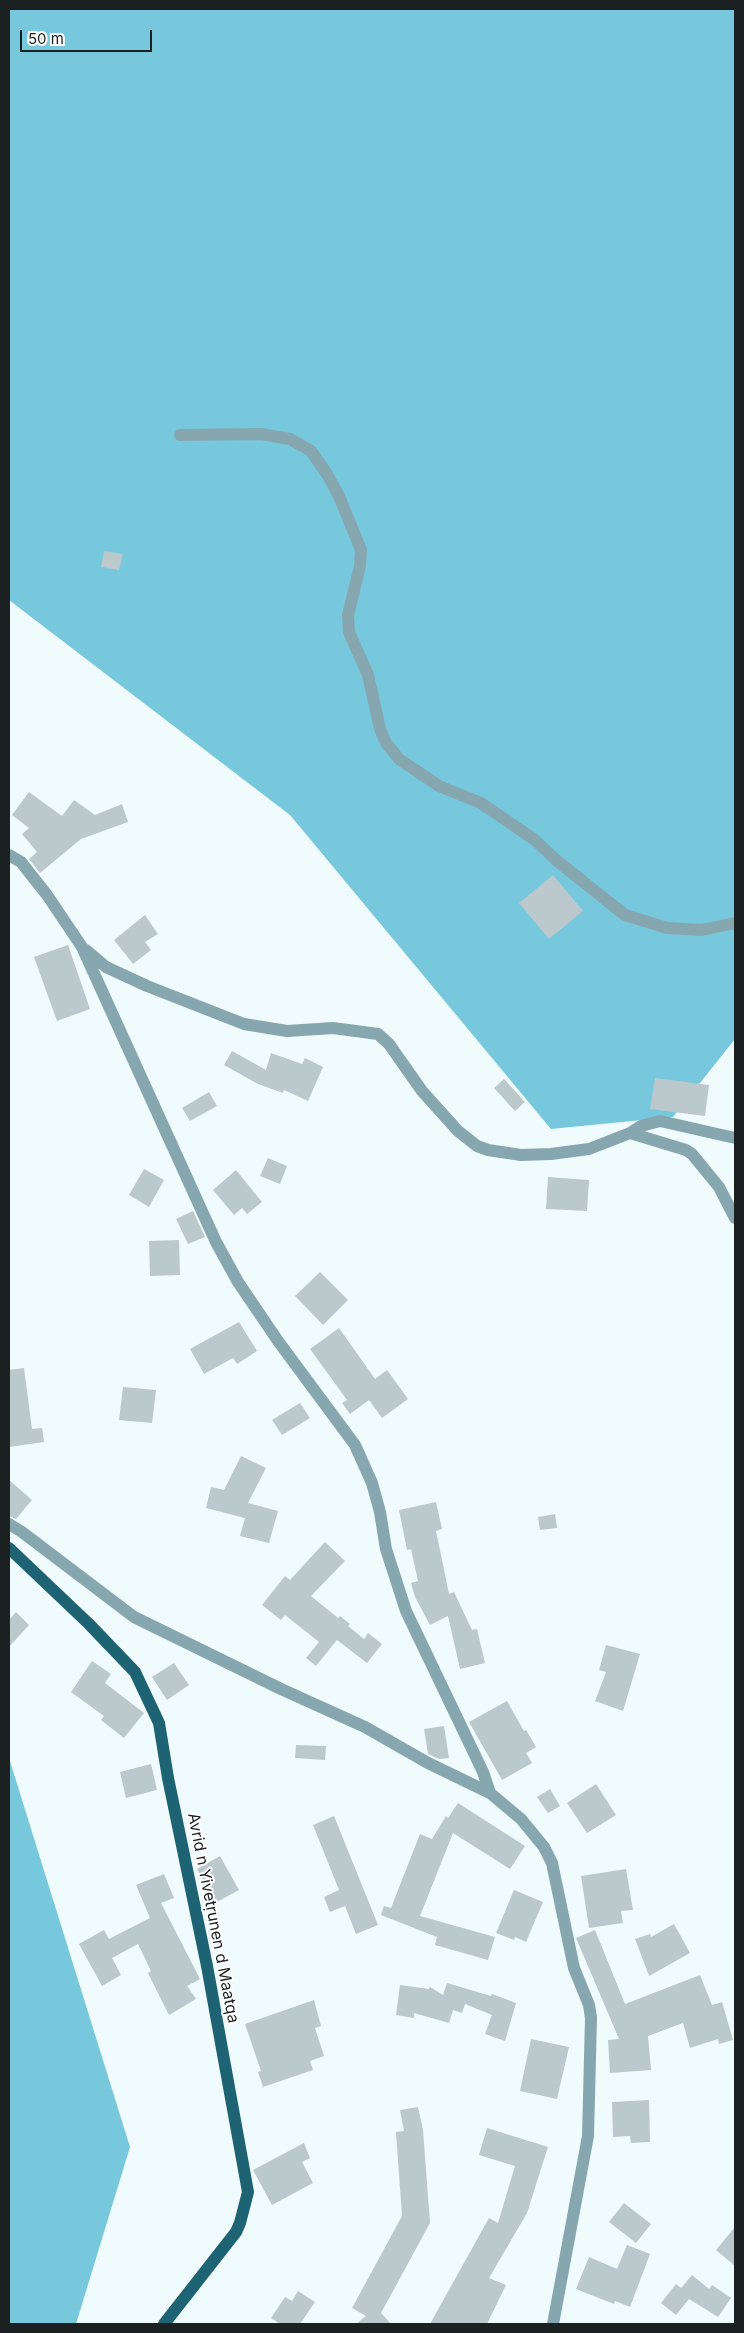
<!DOCTYPE html>
<meta charset="utf-8">
<style>
body{margin:0}
#map{position:relative;width:744px;height:2333px;overflow:hidden;background:#f0fbfe;font-family:Inter,sans-serif}
canvas{display:block}
.frame{position:absolute;inset:0;border:10px solid #1b2021;pointer-events:none}
.scale{position:absolute;left:20px;top:30px;width:132px;height:22px;box-sizing:border-box;border:2px solid #1b2021;border-top:0;padding-left:6px;font-size:15px;line-height:18px;white-space:nowrap;color:#1b2021;-webkit-text-stroke:4px #fff;paint-order:stroke}
</style>
<div id="map">
<canvas width="744" height="2333"></canvas>
<div class="frame"></div>
<div class="scale">50 m</div>
</div>
<script>
const ctx = document.querySelector('canvas').getContext('2d');
ctx.lineJoin = 'round';
function fillPath(path, color) { ctx.fillStyle = color; ctx.fill(path, 'evenodd'); }
const toPath = rows => new Path2D(rows.map(r => 'M' + r).join(''));
function strokePath(path, color, width, dash) { ctx.strokeStyle = color; ctx.lineWidth = width; ctx.lineCap = dash ? 'butt' : 'round'; ctx.setLineDash(dash || []); ctx.stroke(path); }
function drawText(font, color, halo, rows, align = 'center') {
  ctx.font = font + ' Inter,sans-serif'; ctx.lineWidth = 4; ctx.setLineDash([]); ctx.textBaseline = 'middle'; ctx.strokeStyle = halo; ctx.fillStyle = color; for (const [text, x, y, turn = 0] of rows) {
    ctx.save(); ctx.translate(x, y); ctx.rotate((+turn || 0) * Math.PI / 180); ctx.textAlign = isNaN(turn) ? turn : align; if (halo) ctx.strokeText(text, 0, 0); ctx.fillText(text, 0, 0); ctx.restore();
  }
}
fillPath(toPath([
 [9,9,735,9,735,1039,673,1117,551,1129,290,815,9,600],
 [9,1758,130,2147,76,2324,9,2324]
]), '#77c8dd');
fillPath(toPath([
 [104,551,123,554,119,570,101,567],
 [29,792,62,816,74,800,95,815,122,804,128,822,81,839,40,873,29,859,37,852,22,834,29,828,12,815],
 [553,875,583,911,549,939,519,903],
 [145,915,158,934,145,942,151,950,133,964,114,940],
 [68,945,90,1009,57,1021,34,957],
 [232,1051,266,1070,271,1053,302,1064,305,1058,323,1067,308,1101,284,1090,283,1093,258,1084,224,1065],
 [655,1078,709,1085,705,1116,650,1109],
 [504,1079,525,1102,515,1111,494,1088],
 [209,1092,217,1106,190,1121,182,1108],
 [268,1158,287,1166,280,1184,260,1176],
 [144,1169,164,1180,149,1207,129,1195],
 [236,1170,262,1202,247,1214,242,1208,234,1215,213,1190],
 [548,1177,589,1180,587,1211,546,1209],
 [193,1211,205,1237,188,1244,176,1219],
 [179,1240,180,1275,150,1276,149,1241],
 [320,1272,348,1300,323,1325,295,1296],
 [239,1322,257,1351,237,1364,233,1358,204,1374,190,1349],
 [339,1328,375,1379,387,1370,408,1399,382,1418,369,1400,350,1414,342,1403,347,1400,310,1349],
 [24,1368,32,1429,42,1428,44,1442,9,1447,9,1370],
 [123,1387,156,1390,152,1423,119,1420],
 [300,1403,310,1418,282,1435,272,1420],
 [241,1456,266,1468,248,1503,278,1511,269,1543,240,1536,245,1518,206,1508,211,1487,224,1490],
 [9,1480,32,1500,16,1519,9,1516],
 [436,1502,442,1529,436,1531,449,1594,454,1592,472,1630,477,1629,485,1663,460,1669,448,1616,430,1625,415,1597,411,1583,418,1581,411,1549,407,1550,399,1510],
 [555,1514,557,1528,540,1530,538,1517],
 [325,1542,345,1561,311,1596,338,1618,340,1616,350,1624,348,1626,364,1639,368,1633,382,1644,367,1663,337,1640,316,1666,306,1658,319,1642,285,1615,281,1620,262,1605,285,1576,290,1580],
 [16,1612,29,1625,9,1647,9,1620],
 [606,1645,640,1654,623,1711,595,1701,606,1672,599,1670],
 [92,1661,111,1674,105,1683,144,1713,124,1738,101,1720,104,1716,71,1692],
 [174,1663,189,1685,167,1700,152,1677],
 [507,1701,524,1731,526,1730,536,1747,526,1753,532,1763,502,1780,469,1722],
 [444,1726,449,1758,439,1759,428,1754,424,1729],
 [296,1745,326,1746,325,1760,295,1758],
 [151,1764,157,1790,126,1798,120,1772],
 [596,1784,616,1815,587,1833,567,1803],
 [550,1789,560,1806,548,1813,537,1797],
 [458,1803,525,1846,510,1869,453,1833,420,1916,495,1937,488,1960,435,1945,437,1937,381,1915,384,1906,391,1908,420,1834,432,1839,446,1816,448,1818],
 [334,1816,378,1925,356,1934,345,1906,330,1912,324,1897,339,1890,313,1825],
 [220,1856,239,1890,215,1903,197,1869],
 [626,1869,633,1910,621,1911,623,1923,589,1928,581,1876],
 [164,1874,174,1898,161,1903,200,1979,187,1986,196,1999,169,2015,148,1973,151,1971,138,1944,112,1958,121,1975,102,1986,79,1944,104,1930,109,1939,150,1918,136,1885],
 [514,1890,543,1902,526,1942,515,1937,514,1940,496,1933],
 [674,1924,690,1953,649,1976,635,1939,650,1934,651,1937],
 [595,1930,625,2004,700,1975,712,2005,722,2002,733,2040,719,2044,718,2039,690,2048,683,2023,648,2036,651,2070,610,2073,608,2040,619,2039,576,1938],
 [447,1983,491,1996,492,1994,516,2003,505,2041,485,2034,492,2015,465,2004,462,2013,453,2010,449,2023,414,2013,414,2018,396,2015,400,1985,429,1989,430,1987,443,1995],
 [314,2000,321,2026,315,2028,324,2056,310,2061,313,2070,263,2087,258,2072,261,2071,245,2024],
 [531,2039,569,2047,557,2099,520,2091],
 [649,2100,650,2142,631,2143,630,2136,613,2137,612,2102],
 [418,2107,423,2130,430,2223,381,2313,391,2324,356,2324,366,2316,352,2308,402,2216,396,2132,404,2131,400,2110],
 [487,2128,548,2147,527,2213,489,2278,506,2285,487,2324,430,2324,489,2218,498,2223,515,2166,479,2155],
 [304,2143,310,2158,302,2162,313,2183,272,2205,253,2170],
 [624,2203,651,2224,636,2243,609,2222],
 [735,2227,735,2266,716,2250],
 [627,2245,650,2254,630,2307,615,2301,614,2304,576,2289,589,2257,617,2269],
 [692,2275,709,2289,712,2285,731,2298,718,2317,689,2299,676,2315,661,2303,676,2284,681,2288],
 [298,2291,315,2302,300,2324,280,2324,271,2318,285,2297,292,2301]
]), '#bbc8cc');
strokePath(toPath([
 [180,435,261,434,290,439,311,451,327,474,339,496,361,550,360,566,348,615,349,632,368,675,380,729,386,743,399,759,439,786,481,803,535,840,556,860,625,915,667,928,702,930,735,923],
 [9,855,21,862,47,895,82,947,216,1242,238,1282,278,1341,355,1445,372,1483,380,1512,386,1549,406,1611,483,1772,490,1793],
 [86,950,106,967,147,986,244,1024,287,1031,333,1028,378,1034,389,1044,422,1091,458,1131,477,1146,488,1150,521,1155,551,1154,589,1149,630,1133,641,1126,660,1121,735,1138],
 [630,1133,686,1150,692,1154,719,1187,735,1218],
 [9,1524,22,1532,134,1617,281,1689,365,1727,428,1763,490,1793,521,1819,544,1847,552,1863,574,1968,589,2005,591,2018,588,2136,553,2324]
]), '#87a7b0', 12);
strokePath(toPath([
 [9,1548,89,1624,135,1672,159,1723,168,1778,207,1966,248,2192,240,2223,236,2232,164,2324]
]), '#1e6373', 12);
drawText('16px', '#1b2021', '#fff', [
 ["Avrid n Yivetṛunen d Maatqa",213,1918,79]
]);
</script>
